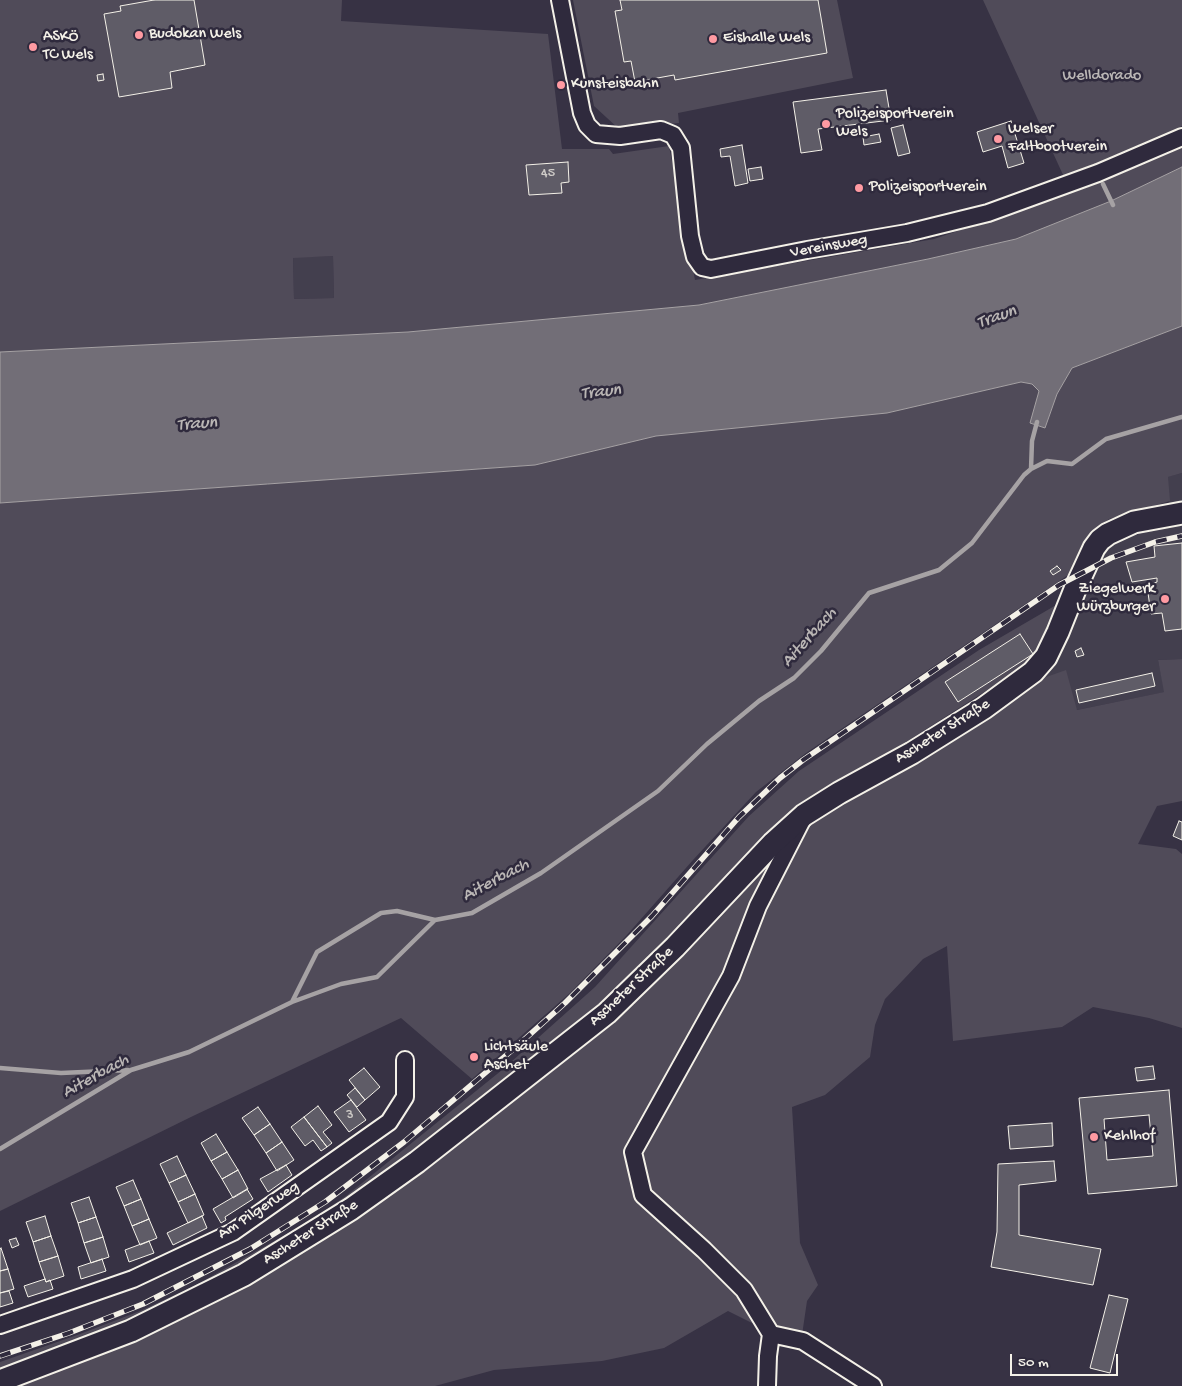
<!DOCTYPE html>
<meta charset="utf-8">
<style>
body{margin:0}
#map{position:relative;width:1182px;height:1386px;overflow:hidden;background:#373244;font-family:"Gochi Hand",sans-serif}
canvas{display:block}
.scale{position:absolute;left:1010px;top:1354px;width:108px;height:22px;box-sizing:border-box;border:2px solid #f4f1e8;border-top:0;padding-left:6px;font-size:15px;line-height:18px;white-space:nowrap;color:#f4f1e8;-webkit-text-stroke:4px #2f2a3d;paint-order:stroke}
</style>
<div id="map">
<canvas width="1182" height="1386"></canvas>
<div class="scale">50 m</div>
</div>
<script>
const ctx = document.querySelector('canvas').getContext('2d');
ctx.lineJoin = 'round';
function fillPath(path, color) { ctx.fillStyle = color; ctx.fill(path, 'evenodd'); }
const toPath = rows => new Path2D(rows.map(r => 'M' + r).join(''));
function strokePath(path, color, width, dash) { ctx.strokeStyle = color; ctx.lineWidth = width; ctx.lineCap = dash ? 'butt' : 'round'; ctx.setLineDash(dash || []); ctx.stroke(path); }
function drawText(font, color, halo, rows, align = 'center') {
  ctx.font = font + ' "Gochi Hand",sans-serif'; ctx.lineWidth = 5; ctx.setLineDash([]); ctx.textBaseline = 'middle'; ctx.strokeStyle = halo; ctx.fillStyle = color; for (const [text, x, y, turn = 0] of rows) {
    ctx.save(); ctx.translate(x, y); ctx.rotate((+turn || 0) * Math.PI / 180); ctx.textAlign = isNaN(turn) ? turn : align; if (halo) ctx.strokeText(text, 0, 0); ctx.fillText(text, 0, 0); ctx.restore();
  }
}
fillPath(toPath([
 [333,256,334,298,294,299,293,257],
 [1182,473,1182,659,1158,660,1165,692,1077,710,1035,681,1109,543,1151,526,1171,523,1167,477]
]), '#433f4e');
fillPath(toPath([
 [0,0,342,0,341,21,548,34,562,149,609,149,613,154,669,146,695,280,934,239,1091,186,1182,148,1182,167,1111,201,1016,239,928,259,699,305,408,332,0,352],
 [333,256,334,298,294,299,293,258],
 [573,0,837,0,853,78,678,113,679,123,619,129,594,106],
 [983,0,1182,0,1182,126,1064,177],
 [1182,326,1182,473,1168,477,1170,501,1109,519,1087,539,1074,571,806,753,756,792,693,860,626,936,570,993,472,1079,401,1018,193,1116,0,1211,0,503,535,465,656,436,887,413,1021,382,1032,384,1040,392,1030,423,1045,428,1057,394,1072,368],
 [1063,601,1048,639,1028,664,909,740,815,796,620,993,394,1171,241,1267,140,1319,0,1372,0,1362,80,1334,140,1311,194,1286,308,1222,346,1196,502,1070,595,987,749,816,799,771,979,650],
 [1182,659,1182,801,1157,806,1138,844,1176,849,1182,854,1182,1028,1149,1018,1093,1007,1062,1027,953,1041,947,946,923,959,885,999,875,1025,870,1057,825,1095,792,1107,800,1243,818,1285,807,1301,802,1335,774,1328,731,1287,756,1325,728,1311,664,1348,602,1361,494,1370,435,1386,9,1386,373,1205,783,849,838,803,1035,681,1066,670,1077,710,1164,692,1158,660]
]), '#504b59');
const water = toPath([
 [1182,167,1182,326,1072,368,1057,394,1045,428,1030,423,1039,391,1032,384,1021,382,887,413,656,436,535,465,0,503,0,352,408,332,699,305,928,259,1016,239,1111,201,1182,167]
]);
fillPath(water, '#726e77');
strokePath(water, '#a6a2a4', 1);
strokePath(toPath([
 [1103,184,1113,205],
 [1031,469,1032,441,1037,422],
 [292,1002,317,952,381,913,397,911,435,920],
 [0,1068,61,1073,128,1070],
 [0,1149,131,1070,189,1052,292,1002,341,984,377,977,435,920,472,913,541,873,658,791,707,744,759,701,794,678,821,651,869,593,939,570,972,543,1024,475,1031,469,1047,461,1072,464,1106,439,1182,417]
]), '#a6a2a4', 4.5);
const building = toPath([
 [154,0,194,0,205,65,170,72,172,88,119,97,104,14,121,11,120,6,154,0],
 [620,0,818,0,827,53,675,80,674,75,635,82,631,61,624,62,615,11,622,10,620,0],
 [103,74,104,80,98,81,97,75,103,74],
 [886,90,891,120,818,129,822,150,801,153,793,102,886,90],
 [1011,121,1024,163,1008,168,1002,146,983,152,977,132,1011,121],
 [903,125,910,153,898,156,891,128,903,125],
 [879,134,881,142,864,145,863,137,879,134],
 [742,145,748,183,735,186,730,156,721,157,720,149,742,145],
 [568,162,569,182,561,183,562,193,529,195,526,165,568,162],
 [761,167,763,179,750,181,748,169,761,167],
 [1182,543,1182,629,1165,631,1162,613,1151,614,1147,586,1157,582,1157,578,1132,582,1126,562,1155,557,1154,546,1182,543],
 [1057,566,1061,570,1053,575,1050,571,1057,566],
 [1020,634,1033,654,958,702,945,682,1020,634],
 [1081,648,1084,655,1077,657,1075,651,1081,648],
 [1152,673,1155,686,1079,703,1076,690,1152,673],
 [1179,821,1182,822,1182,840,1173,836,1179,821],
 [1153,1066,1155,1079,1137,1081,1135,1068,1153,1066],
 [364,1068,380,1087,365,1100,349,1080,364,1068],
 [355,1088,365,1100,357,1107,347,1095,355,1088],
 [1169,1090,1177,1186,1088,1194,1079,1098,1169,1090],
 [1149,1115,1153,1156,1107,1160,1104,1119,1149,1115],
 [351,1100,366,1120,349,1132,334,1112,351,1100],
 [318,1106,332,1125,323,1132,332,1143,327,1147,304,1117,318,1106],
 [258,1107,270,1124,254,1135,242,1118,258,1107],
 [304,1117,327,1147,321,1151,313,1140,305,1146,291,1127,304,1117],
 [1052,1123,1053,1146,1010,1149,1008,1126,1052,1123],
 [270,1124,282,1142,266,1153,254,1135,270,1124],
 [216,1134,227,1152,211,1161,201,1143,216,1134],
 [282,1142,294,1160,277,1171,266,1153,282,1142],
 [227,1152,238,1170,222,1179,211,1161,227,1152],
 [177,1156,186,1175,169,1183,160,1164,177,1156],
 [1054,1161,1056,1181,1019,1185,1019,1235,1101,1249,1093,1285,991,1267,997,1232,998,1164,1054,1161],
 [286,1165,292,1175,268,1192,260,1179,286,1165],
 [238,1170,248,1189,233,1198,222,1179,238,1170],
 [186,1175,195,1194,178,1202,169,1183,186,1175],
 [133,1180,141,1199,124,1206,116,1187,133,1180],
 [247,1189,253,1199,225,1217,226,1220,221,1223,213,1209,247,1189],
 [195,1194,204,1215,188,1223,178,1202,195,1194],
 [89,1197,96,1217,78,1223,71,1203,89,1197],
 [141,1199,149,1219,132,1226,124,1206,141,1199],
 [45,1216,51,1236,33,1242,26,1222,45,1216],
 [202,1216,207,1228,173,1245,167,1233,202,1216],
 [96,1217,103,1237,84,1243,78,1223,96,1217],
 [149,1219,157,1238,140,1245,132,1226,149,1219],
 [51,1236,58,1256,39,1262,33,1242,51,1236],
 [103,1237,109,1257,91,1263,84,1243,103,1237],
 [16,1238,19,1245,12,1248,9,1240,16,1238],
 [149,1241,154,1253,129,1262,125,1250,149,1241],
 [1,1248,8,1269,0,1271,0,1249,1,1248],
 [58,1256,64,1276,46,1282,39,1262,58,1256],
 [102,1259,106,1271,81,1279,78,1267,102,1259],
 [8,1269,14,1289,0,1293,0,1271,8,1269],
 [45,1279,46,1282,50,1280,53,1289,28,1297,24,1286,45,1279],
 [9,1291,13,1303,0,1307,0,1293,9,1291],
 [1109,1295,1128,1299,1110,1373,1090,1368,1109,1295]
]);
fillPath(building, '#5f5c67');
strokePath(building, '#f4f1e8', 1);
const minor = toPath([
 [560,0,582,113,587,125,596,134,620,136,661,130,673,135,681,148,690,236,695,257,702,267,711,269,807,250,907,233,988,213,1098,173,1182,137],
 [0,1325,133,1279,233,1232,389,1122,405,1097,405,1060],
 [771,1334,744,1290,704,1250,643,1195,633,1152,731,976,758,906,802,820],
 [771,1334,803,1341,873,1386],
 [767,1386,768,1356,771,1334]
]);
const major = toPath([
 [0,1381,131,1331,244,1275,351,1209,417,1162,607,1013,675,947,773,843,804,815,839,793,912,753,984,708,1033,672,1046,657,1058,632,1076,587,1094,548,1100,540,1108,534,1134,522,1182,513]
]);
strokePath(minor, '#f4f1e8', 20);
strokePath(major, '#f4f1e8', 25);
strokePath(minor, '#2f2a3d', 16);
strokePath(major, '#2f2a3d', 21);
const rail = toPath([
 [0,1356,69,1333,143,1304,250,1249,325,1202,404,1142,517,1046,565,1003,652,916,739,817,780,778,803,760,1059,585,1111,558,1155,542,1182,536]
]);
strokePath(rail, '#f4f1e8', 5.5);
strokePath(rail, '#2f2a3d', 4, [11]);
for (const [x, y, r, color] of [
 [139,35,5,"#ff9aa2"],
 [713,39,5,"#ff9aa2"],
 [33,47,5,"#ff9aa2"],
 [561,85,5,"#ff9aa2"],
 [826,124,5,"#ff9aa2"],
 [998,139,5,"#ff9aa2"],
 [859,188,5,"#ff9aa2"],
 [1165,599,5,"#ff9aa2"],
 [474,1057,5,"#ff9aa2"],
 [1094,1137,5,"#ff9aa2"]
]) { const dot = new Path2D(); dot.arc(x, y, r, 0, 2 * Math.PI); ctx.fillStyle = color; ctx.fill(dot); strokePath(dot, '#2f2a3d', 2); }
drawText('14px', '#cfccc8', null, [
 ["45",548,174],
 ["3",350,1116]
]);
drawText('16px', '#f4f1e8', '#2f2a3d', [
 ["Budokan Wels",149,35],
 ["ASKÖ",43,38],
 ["TC Wels",43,56],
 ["Eishalle Wels",723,39],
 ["Kunsteisbahn",571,85],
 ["Polizeisportverein",836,115],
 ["Wels",836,133],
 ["Welser",1008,130],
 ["Faltbootverein",1008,148],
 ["Polizeisportverein",869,188],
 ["Ziegelwerk",1155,590,"right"],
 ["Würzburger",1155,608,"right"],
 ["Lichtsäule",484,1048],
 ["Aschet",484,1066],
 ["Kehlhof",1104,1137]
], 'left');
drawText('16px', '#bbb7b6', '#2f2a3d', [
 ["Welldorado",1102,77]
]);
drawText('16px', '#f4f1e8', '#2f2a3d', [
 ["Vereinsweg",829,247,-10],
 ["Ascheter Straße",943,732,-32],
 ["Ascheter Straße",632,987,-43],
 ["Am Pilgerweg",259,1211,-33],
 ["Ascheter Straße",311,1233,-32]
]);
drawText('italic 18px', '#bab6b5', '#2f2a3d', [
 ["Traun",997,318,-19],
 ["Traun",601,393,-6],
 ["Traun",197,425,-4],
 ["Aiterbach",810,638,-48],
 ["Aiterbach",496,881,-28],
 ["Aiterbach",96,1077,-29]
]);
</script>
